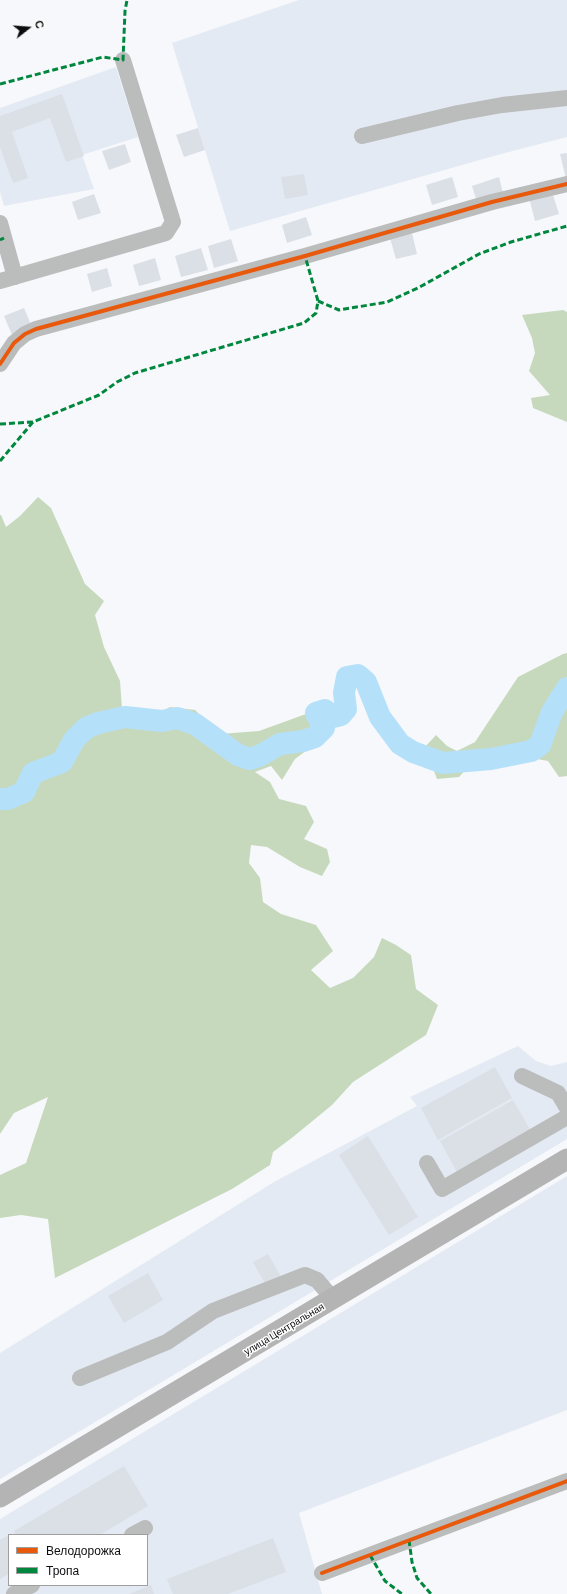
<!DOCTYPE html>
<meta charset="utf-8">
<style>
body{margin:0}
#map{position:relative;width:567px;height:1594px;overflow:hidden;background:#f6f8fb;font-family:Barlow,sans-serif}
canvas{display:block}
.legend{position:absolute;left:8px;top:1534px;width:140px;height:52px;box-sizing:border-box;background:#fff;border:1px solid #9e9e9f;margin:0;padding:5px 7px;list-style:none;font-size:12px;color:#0c0d0f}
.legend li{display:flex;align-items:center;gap:8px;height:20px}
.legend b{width:20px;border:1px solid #9e9e9f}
.north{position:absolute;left:8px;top:8px;width:40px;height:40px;-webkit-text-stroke:3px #fff;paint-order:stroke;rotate:73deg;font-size:11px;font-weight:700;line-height:16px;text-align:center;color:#0c0d0f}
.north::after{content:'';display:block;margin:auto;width:14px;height:18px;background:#0c0d0f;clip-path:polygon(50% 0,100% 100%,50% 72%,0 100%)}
</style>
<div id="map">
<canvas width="567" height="1594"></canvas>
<ul class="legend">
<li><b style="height:5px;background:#e8590c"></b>Велодорожка</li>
<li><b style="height:5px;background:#00873e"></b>Тропа</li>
</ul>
<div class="north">С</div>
</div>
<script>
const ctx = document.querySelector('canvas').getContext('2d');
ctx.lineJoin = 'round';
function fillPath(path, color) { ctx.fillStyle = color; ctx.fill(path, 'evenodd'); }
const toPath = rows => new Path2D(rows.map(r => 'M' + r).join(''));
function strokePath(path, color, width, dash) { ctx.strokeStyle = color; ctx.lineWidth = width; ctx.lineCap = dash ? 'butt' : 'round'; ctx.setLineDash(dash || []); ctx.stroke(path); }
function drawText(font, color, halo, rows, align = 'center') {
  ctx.font = font + ' Barlow,sans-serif'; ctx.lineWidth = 3; ctx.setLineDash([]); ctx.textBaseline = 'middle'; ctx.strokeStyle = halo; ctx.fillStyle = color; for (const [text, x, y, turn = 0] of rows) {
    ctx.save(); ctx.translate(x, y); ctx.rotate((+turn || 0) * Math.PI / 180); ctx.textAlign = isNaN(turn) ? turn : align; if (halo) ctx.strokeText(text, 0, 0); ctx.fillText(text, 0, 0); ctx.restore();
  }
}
fillPath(toPath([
 [299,0,567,0,567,137,501,154,230,231,172,43],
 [116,67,138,137,82,155,94,189,4,206,0,192,0,108],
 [518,1046,536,1061,551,1066,567,1062,567,1139,0,1479,0,1353,274,1182,417,1106,410,1097],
 [567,1176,567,1410,299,1513,322,1594,0,1594,0,1519],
 [9,1535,147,1535,147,1585,9,1585]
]), '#e4eaf3');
fillPath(toPath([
 [563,310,567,312,567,422,533,408,531,398,550,395,529,371,535,353,532,338,522,315],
 [38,497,51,508,85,584,104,601,95,615,104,647,120,681,122,709,148,718,170,707,195,710,220,734,259,731,306,714,322,739,295,759,282,780,271,766,255,772,270,782,279,799,306,806,314,822,304,839,327,849,330,862,322,876,300,867,267,847,251,845,249,863,260,878,263,902,281,914,316,925,333,951,311,970,330,988,353,978,374,957,382,938,396,945,411,955,416,989,438,1005,426,1035,353,1082,332,1105,293,1137,273,1152,270,1165,232,1189,55,1278,48,1219,21,1215,0,1218,0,1175,26,1163,48,1097,14,1113,0,1134,0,515,1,515,6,527,20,516],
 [567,653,567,776,559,777,548,761,521,756,490,766,470,765,459,777,437,779,425,747,436,735,447,746,457,751,475,742,518,677,563,654]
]), '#c7d9bd');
strokePath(toPath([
 [0,799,8,799,24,792,33,773,62,762,74,740,86,728,98,723,125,717,162,721,177,718,195,724,238,755,250,759,259,756,280,744,303,741,315,737,324,728,316,713,325,710,333,717,341,715,346,709,344,693,347,677,358,675,366,682,380,717,400,744,413,752,443,763,491,759,531,751,540,745,552,712,567,688]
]), '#b4e1f9', 22);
fillPath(toPath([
 [62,94,84,156,66,162,50,118,12,132,28,178,13,183,0,147,0,116],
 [198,128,205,150,184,157,176,135],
 [125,144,131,162,109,170,102,151],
 [567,153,567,179,566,179,560,154],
 [304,174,308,195,285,199,281,177],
 [452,177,458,197,432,205,426,185],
 [499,177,504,197,478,205,472,186],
 [94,194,101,213,78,220,72,202],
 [553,195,559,214,535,221,530,201],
 [306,217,312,235,287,243,282,225],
 [412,233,417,254,396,259,390,238],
 [231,239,238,261,214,268,208,246],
 [201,248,208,270,181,277,175,256],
 [155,258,161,280,139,286,133,265],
 [107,268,112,286,92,292,87,274],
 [24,308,32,327,12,335,4,316],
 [495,1067,512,1098,438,1140,421,1108],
 [513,1100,531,1131,457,1172,440,1141],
 [368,1136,418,1217,389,1235,339,1155],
 [268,1254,282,1278,267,1287,253,1262],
 [148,1273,163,1300,124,1323,108,1296],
 [124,1466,148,1506,100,1535,16,1535,14,1531],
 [9,1535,9,1574,0,1579,0,1540],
 [273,1538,286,1572,228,1594,173,1594,167,1579],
 [151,1585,154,1594,129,1594]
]), '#dbe0e7');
strokePath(toPath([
 [362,136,458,113,502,105,567,98],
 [0,223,15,277],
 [0,281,166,233,173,222,123,60],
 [0,364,14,343,25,334,36,329,305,256,492,202,567,184],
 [522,1076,558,1093,567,1108],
 [427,1163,442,1189,567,1117],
 [80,1378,167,1342,213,1311,305,1275,317,1280,333,1299],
 [132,1535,145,1528],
 [322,1573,567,1481],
 [14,1594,32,1585]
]), '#bbbcbc', 16);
strokePath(toPath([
 [0,1497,567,1159]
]), '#b5b4b4', 21);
strokePath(toPath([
 [0,84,103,57,123,60,125,11,127,0],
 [0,240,4,238],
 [318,301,339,310,387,302,418,288,479,254,511,242,567,226],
 [0,424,33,422,99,395,117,382,135,373,304,323,316,313,318,301,305,256],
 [0,461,33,422],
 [409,1540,412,1562,417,1578,431,1594],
 [370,1555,385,1581,402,1594]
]), '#00873e', 3, [6, 3]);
strokePath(toPath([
 [0,364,14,343,25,334,36,329,305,256,492,202,567,184],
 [322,1573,567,1481]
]), '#e8590c', 4);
drawText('10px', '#0c0d0f', '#fff', [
 ["улица Центральная",284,1329,-31]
]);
</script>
